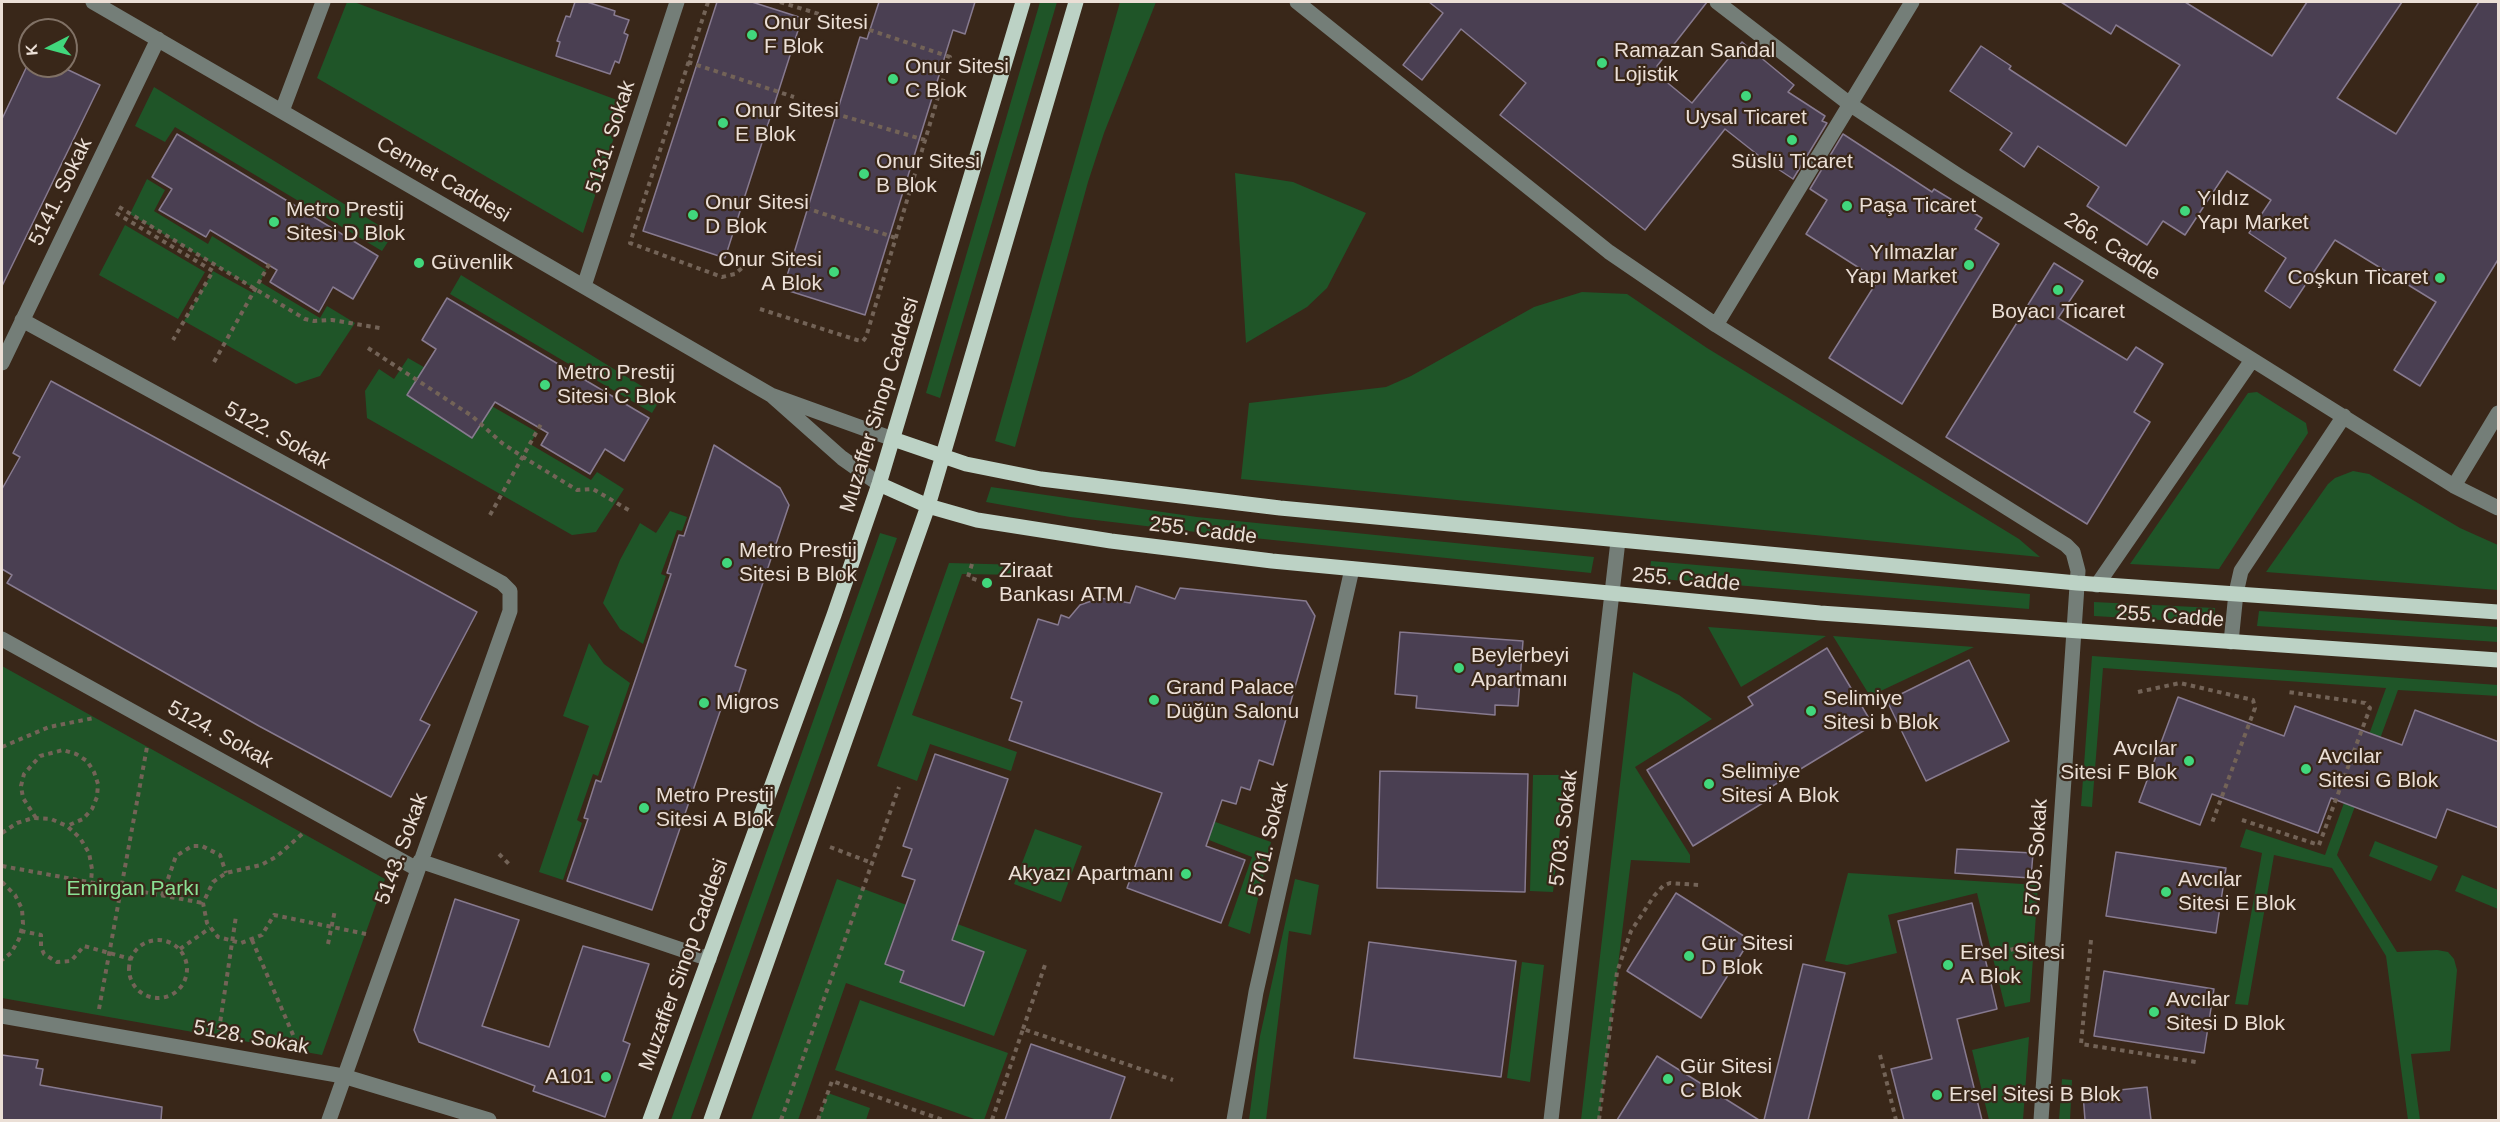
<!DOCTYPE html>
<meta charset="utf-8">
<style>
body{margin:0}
#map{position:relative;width:2500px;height:1122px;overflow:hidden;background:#392719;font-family:Arial,sans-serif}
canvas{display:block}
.frame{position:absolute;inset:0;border:3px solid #ebdfd6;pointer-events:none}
.north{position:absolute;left:18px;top:18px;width:60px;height:60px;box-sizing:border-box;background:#392719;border:2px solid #807165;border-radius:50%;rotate:264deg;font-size:16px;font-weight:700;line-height:24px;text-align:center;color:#ebdfd6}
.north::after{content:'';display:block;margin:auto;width:21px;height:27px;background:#41d77c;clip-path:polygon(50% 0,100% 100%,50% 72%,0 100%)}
</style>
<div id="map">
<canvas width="2500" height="1122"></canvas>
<div class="frame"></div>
<div class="north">K</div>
</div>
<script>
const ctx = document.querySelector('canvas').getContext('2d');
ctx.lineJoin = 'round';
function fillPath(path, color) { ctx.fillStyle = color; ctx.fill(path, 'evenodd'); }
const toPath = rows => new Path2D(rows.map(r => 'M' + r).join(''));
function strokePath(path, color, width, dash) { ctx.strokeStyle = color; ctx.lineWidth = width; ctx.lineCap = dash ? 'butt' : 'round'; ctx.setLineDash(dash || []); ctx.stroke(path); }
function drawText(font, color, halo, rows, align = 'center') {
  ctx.font = font + ' Arial,sans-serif'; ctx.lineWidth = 4.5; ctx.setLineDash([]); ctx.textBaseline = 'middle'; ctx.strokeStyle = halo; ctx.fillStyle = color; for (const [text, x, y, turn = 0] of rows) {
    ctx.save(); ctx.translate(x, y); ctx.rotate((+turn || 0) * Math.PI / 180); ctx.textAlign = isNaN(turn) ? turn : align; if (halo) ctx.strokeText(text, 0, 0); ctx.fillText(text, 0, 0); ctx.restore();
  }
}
fillPath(toPath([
 [347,2,354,2,625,103,583,233,317,78],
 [1040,2,1057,2,940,398,926,393],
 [1120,2,1156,2,1104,133,1088,182,1015,447,995,441],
 [154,87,393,234,382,251,175,127,165,142,135,126],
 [1235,173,1293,182,1366,213,1327,288,1307,307,1246,343],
 [147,179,165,190,154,211,208,244,212,236,266,270,260,282,320,318,327,306,355,323,320,376,296,384,184,321,213,271,253,293,255,289,130,214],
 [125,225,205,272,178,319,99,275],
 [461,275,661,398,652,413,450,294],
 [1582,292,1627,294,1707,348,2019,539,2040,557,1241,479,1249,403,1386,387,1411,376,1534,307],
 [408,358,537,432,530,444,591,480,597,472,624,489,596,532,572,535,367,418,365,391,379,369,394,379],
 [2257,392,2306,423,2308,433,2219,569,2130,564,2248,393],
 [2353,471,2369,474,2460,528,2498,545,2498,590,2266,572,2328,484,2335,478],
 [991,487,1197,517,1594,557,1591,573,1196,532,1070,517,986,502],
 [670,511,687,517,682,531,677,530,661,574,666,576,643,644,620,629,603,603,620,560,640,523,656,533],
 [880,533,897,538,690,1120,671,1120],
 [1651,561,2030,594,2029,609,1649,578],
 [949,563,1025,565,1022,575,962,574,912,715,1017,752,1011,771,930,744,917,781,877,766],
 [2094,602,2215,608,2214,623,2094,616],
 [2259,611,2498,627,2498,642,2257,626],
 [1708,627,1826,636,1741,687],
 [1833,636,1974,647,1870,696],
 [589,643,604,664,630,683,598,776,593,774,577,820,582,823,563,880,539,872,589,726,563,716],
 [2092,656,2498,685,2498,696,2398,690,2337,855,2397,952,2437,950,2448,952,2454,959,2457,970,2450,1051,2411,1054,2420,1120,2408,1120,2386,956,2332,868,2274,855,2248,1005,2235,1004,2262,853,2240,847,2246,829,2325,855,2386,688,2103,668,2092,807,2081,806],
 [2,666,385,879,322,1055,2,998],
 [1633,672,1679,695,1712,719,1635,767,1690,855,1690,863,1631,860,1599,1120,1581,1120],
 [1533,775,1566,775,1553,892,1530,891],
 [1210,820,1271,842,1250,934,1228,926,1252,857,1204,838],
 [1035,829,1082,846,1061,902,1014,884],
 [2375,841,2438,866,2431,881,2369,856],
 [1848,873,2038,885,2030,1002,2005,1007,1977,893,1888,915,1897,953,1847,965,1825,961],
 [2462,875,2498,890,2498,909,2455,891],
 [837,879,1027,950,994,1036,846,983,798,1120,751,1120],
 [1295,879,1319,885,1311,935,1289,931,1266,1120,1249,1120,1260,1036],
 [1522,962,1544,965,1530,1082,1507,1078],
 [860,1000,1008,1053,984,1120,977,1120,835,1070],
 [2029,1037,2023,1120,1989,1120,1972,1050],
 [2062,1079,2072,1080,2070,1120,2059,1120],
 [828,1093,870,1108,866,1120,818,1120]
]), '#1f5528');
const building = toPath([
 [575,2,587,2,615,11,614,15,629,20,624,33,628,35,619,63,615,61,610,74,556,56,560,42,557,41,566,16,570,17,575,2],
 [717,2,752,2,802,18,725,258,643,231,717,2],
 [879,2,975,2,965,34,953,30,865,315,783,289,860,37,867,39,879,2],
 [1429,2,1707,2,1657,66,1669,84,1692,103,1742,42,1794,85,1788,92,1825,116,1822,121,1827,123,1793,179,1763,159,1725,129,1645,230,1500,115,1526,83,1461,29,1422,80,1403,65,1443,13,1429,2],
 [2061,2,2185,2,2272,56,2307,2,2402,2,2337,98,2396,134,2479,2,2499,2,2499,258,2420,386,2394,370,2436,302,2335,240,2290,308,2265,291,2286,258,2249,233,2271,200,2227,171,2185,235,2163,221,2147,245,2087,206,2099,187,2038,146,2024,167,2000,150,2012,133,1950,91,1981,46,2011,66,2009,69,2126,146,2180,65,2116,25,2111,34,2061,2],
 [27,66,60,66,100,85,2,286,2,119,27,66],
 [177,134,378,256,353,299,333,287,319,312,270,282,277,270,210,230,206,237,159,210,172,189,152,177,177,134],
 [1843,134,1932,192,1934,189,1982,218,1975,229,1999,244,1902,404,1829,358,1878,280,1806,234,1827,200,1810,189,1843,134],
 [2054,263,2083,281,2058,318,2127,360,2136,347,2163,364,2134,412,2150,422,2087,524,1946,437,2054,263],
 [447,298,649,418,624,461,605,449,590,474,541,445,548,433,495,402,472,438,407,395,436,349,422,340,447,298],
 [51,381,477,612,420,720,430,725,391,797,259,726,7,583,12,575,2,569,2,489,20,457,13,453,51,381],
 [714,445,780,488,789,505,735,666,746,670,735,704,724,700,652,910,567,881,588,819,584,818,596,780,601,782,671,574,667,573,679,535,684,536,714,445],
 [1136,586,1175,599,1180,588,1306,601,1315,616,1273,765,1259,760,1250,790,1241,787,1236,804,1222,800,1206,846,1245,860,1221,923,1127,888,1162,793,1009,740,1022,702,1011,698,1038,619,1058,625,1061,615,1069,618,1080,605,1100,598,1130,603,1136,586],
 [1400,632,1523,641,1518,706,1495,705,1495,715,1416,708,1417,696,1395,694,1400,632],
 [1827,648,1873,725,1766,790,1771,798,1693,846,1647,770,1753,705,1748,697,1827,648],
 [1969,660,2009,741,1926,781,1887,701,1969,660],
 [2178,697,2284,736,2295,706,2402,745,2415,710,2499,742,2499,828,2447,809,2436,838,2331,798,2318,833,2212,794,2200,825,2139,802,2178,697],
 [935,754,1008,779,952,940,984,952,964,1006,900,982,904,971,885,964,915,880,902,876,912,849,903,846,935,754],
 [1380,771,1528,774,1525,892,1377,888,1380,771],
 [1957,849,2033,853,2031,878,1955,873,1957,849],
 [2116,852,2226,868,2216,933,2106,916,2116,852],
 [1676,893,1750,940,1701,1018,1627,971,1676,893],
 [455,899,519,920,482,1026,549,1047,583,946,649,964,623,1041,630,1044,605,1117,533,1091,535,1086,419,1042,414,1030,455,899],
 [1972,903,1997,1009,1957,1019,1982,1120,1904,1120,1891,1069,1932,1059,1898,921,1972,903],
 [1369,942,1516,961,1501,1077,1354,1058,1369,942],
 [1803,964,1845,973,1808,1120,1764,1120,1803,964],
 [2104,971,2214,989,2204,1053,2094,1036,2104,971],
 [1031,1044,1125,1077,1110,1120,1005,1120,1031,1044],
 [2,1055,38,1060,36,1068,43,1069,40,1085,162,1107,161,1120,2,1120,2,1055],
 [1657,1056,1759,1120,1617,1120,1657,1056],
 [2147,1087,2151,1120,2085,1120,2083,1094,2147,1087]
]);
fillPath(building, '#4a3f52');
strokePath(building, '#877a8f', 1.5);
strokePath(toPath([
 [708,2,630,243,722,277,735,274,751,260],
 [780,2,819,14],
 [688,62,794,97],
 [826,111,925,140],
 [797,205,896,238],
 [119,207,305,319,314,321,332,320,380,328],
 [116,213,213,271,173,340],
 [760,309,857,340,863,341,866,337,950,57,852,24],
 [368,348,472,416,502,443,523,457,577,490,593,489,632,512],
 [214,362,271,261],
 [490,515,541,424],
 [972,564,968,577,977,580],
 [2138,692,2180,683,2253,700,2255,708,2212,823],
 [2,747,49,727,94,718],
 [36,818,23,798,21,786,24,774,40,756,63,750,76,754,87,761,94,772,98,784,97,797,92,809,83,819,67,826],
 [2242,820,2319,845,2370,708,2365,703,2288,692],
 [2,833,17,823,33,818,51,819,67,826,80,838,89,853,92,869,91,882],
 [302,834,276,857,261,865,226,873,213,882,203,903,207,923,218,937,241,943,262,935,274,915,366,934],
 [830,847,872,863],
 [499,854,510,865],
 [2,866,203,903],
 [2,882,15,895,22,909,23,924,19,939,11,953,2,960],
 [162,896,176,856,192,846,202,846,220,855,226,873],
 [21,931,41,935,41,947,44,954,57,962,71,961,84,946,131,959],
 [252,940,297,1044],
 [2091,940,2081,1044,2196,1062],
 '129 969a29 29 0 1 1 58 0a29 29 0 1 1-58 0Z',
 [328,944,335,910],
 [180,949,210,928],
 [1993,954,2030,945],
 [99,1009,147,747],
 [1023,1029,1046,962],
 [219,1030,236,916],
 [1880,1055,1896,1120],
 [781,1120,899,787],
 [818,1120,832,1081,943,1120],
 [992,1120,1023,1029,1173,1080],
 [1599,1120,1617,972,1631,931,1654,896,1663,886,1670,883,1699,885]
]), '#736357', 4, [4.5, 4.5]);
strokePath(toPath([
 [93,2,771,395],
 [1297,2,1609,252,1716,325,2066,545,2073,552,2078,571,2041,1120],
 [1717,2,1851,105,1959,176,2454,486,2498,508],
 [282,111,323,2],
 [584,286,677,2],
 [22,320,502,583,510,591,510,611,329,1120],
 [1716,325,1912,2],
 [2,363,158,39],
 [879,484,842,458,771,395,893,439],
 [2454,486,2498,413],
 [2097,585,2252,360],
 [2,639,417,869],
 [2231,642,2236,593,2241,571,2344,416],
 [420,861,709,959],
 [2,1016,343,1076,489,1120],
 [1234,1120,1256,992,1352,569],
 [1551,1120,1618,541]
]), '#747e78', 15);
strokePath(toPath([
 [893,439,966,464,1041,479,1280,508,2077,583,2498,612],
 [879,484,928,506,977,520,1111,541,1272,561,1820,613,2498,660],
 [650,1120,834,615,879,484,1023,2],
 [711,1120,928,506,1076,2]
]), '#bcd2c5', 15);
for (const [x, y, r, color] of [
 [752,35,6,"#41d77c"],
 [1602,63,6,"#41d77c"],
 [893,79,6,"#41d77c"],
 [1746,96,6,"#41d77c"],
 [723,123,6,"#41d77c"],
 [1792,140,6,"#41d77c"],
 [864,174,6,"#41d77c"],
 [1847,206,6,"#41d77c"],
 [2185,211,6,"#41d77c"],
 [693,215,6,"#41d77c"],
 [274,222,6,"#41d77c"],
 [419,263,6,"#41d77c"],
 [1969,265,6,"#41d77c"],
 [834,272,6,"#41d77c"],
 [2440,278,6,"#41d77c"],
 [2058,290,6,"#41d77c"],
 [545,385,6,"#41d77c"],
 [727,563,6,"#41d77c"],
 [987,583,6,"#41d77c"],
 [1459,668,6,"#41d77c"],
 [1154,700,6,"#41d77c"],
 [704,703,6,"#41d77c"],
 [1811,711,6,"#41d77c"],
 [2189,761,6,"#41d77c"],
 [2306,769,6,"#41d77c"],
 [1709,784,6,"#41d77c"],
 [644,808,6,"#41d77c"],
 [1186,874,6,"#41d77c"],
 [2166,892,6,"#41d77c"],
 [1689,956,6,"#41d77c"],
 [1948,965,6,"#41d77c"],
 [2154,1012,6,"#41d77c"],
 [606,1077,6,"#41d77c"],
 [1668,1079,6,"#41d77c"],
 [1937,1095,6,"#41d77c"]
]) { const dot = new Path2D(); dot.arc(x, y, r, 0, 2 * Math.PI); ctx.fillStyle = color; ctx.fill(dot); strokePath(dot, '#392719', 2); }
drawText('21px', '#ebdfd6', '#392719', [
 ["Onur Sitesi",764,23],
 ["F Blok",764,47],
 ["Ramazan Sandal",1614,51],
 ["Lojistik",1614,75],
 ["Onur Sitesi",905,67],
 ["C Blok",905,91],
 ["Onur Sitesi",735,111],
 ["E Blok",735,135],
 ["Uysal Ticaret",1746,118,"center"],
 ["Onur Sitesi",876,162],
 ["B Blok",876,186],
 ["Süslü Ticaret",1792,162,"center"],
 ["Yıldız",2197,199],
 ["Yapı Market",2197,223],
 ["Onur Sitesi",705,203],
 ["D Blok",705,227],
 ["Paşa Ticaret",1859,206],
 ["Metro Prestij",286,210],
 ["Sitesi D Blok",286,234],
 ["Yılmazlar",1957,253,"right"],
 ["Yapı Market",1957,277,"right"],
 ["Onur Sitesi",822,260,"right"],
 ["A Blok",822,284,"right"],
 ["Güvenlik",431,263],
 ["Coşkun Ticaret",2428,278,"right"],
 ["Boyacı Ticaret",2058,312,"center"],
 ["Metro Prestij",557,373],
 ["Sitesi C Blok",557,397],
 ["Metro Prestij",739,551],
 ["Sitesi B Blok",739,575],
 ["Ziraat",999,571],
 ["Bankası ATM",999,595],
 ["Beylerbeyi",1471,656],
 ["Apartmanı",1471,680],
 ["Grand Palace",1166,688],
 ["Düğün Salonu",1166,712],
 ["Selimiye",1823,699],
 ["Sitesi b Blok",1823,723],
 ["Migros",716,703],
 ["Avcılar",2177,749,"right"],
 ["Sitesi F Blok",2177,773,"right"],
 ["Avcılar",2318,757],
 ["Sitesi G Blok",2318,781],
 ["Selimiye",1721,772],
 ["Sitesi A Blok",1721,796],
 ["Metro Prestij",656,796],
 ["Sitesi A Blok",656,820],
 ["Akyazı Apartmanı",1174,874,"right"],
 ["Avcılar",2178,880],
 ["Sitesi E Blok",2178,904],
 ["Gür Sitesi",1701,944],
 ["D Blok",1701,968],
 ["Ersel Sitesi",1960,953],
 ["A Blok",1960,977],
 ["Avcılar",2166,1000],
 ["Sitesi D Blok",2166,1024],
 ["Gür Sitesi",1680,1067],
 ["C Blok",1680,1091],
 ["A101",594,1077,"right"],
 ["Ersel Sitesi B Blok",1949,1095]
], 'left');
drawText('21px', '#ebdfd6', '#392719', [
 ["5131. Sokak",611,137,-72],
 ["Cennet Caddesi",443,180,30],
 ["5141. Sokak",61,192,-64],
 ["266. Cadde",2112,247,32],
 ["Muzaffer Sinop Caddesi",880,405,-73],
 ["5122. Sokak",277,436,29],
 ["255. Cadde",1203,531,7],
 ["255. Cadde",1686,580,5],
 ["255. Cadde",2170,617,4],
 ["5124. Sokak",220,735,29],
 ["5703. Sokak",1564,828,-83],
 ["5701. Sokak",1269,839,-77],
 ["5143. Sokak",402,849,-70],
 ["5705. Sokak",2037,857,-86],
 ["Muzaffer Sinop Caddesi",684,965,-70],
 ["5128. Sokak",251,1038,10]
]);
drawText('21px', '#8ae194', '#392719', [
 ["Emirgan Parkı",133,889]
]);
</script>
